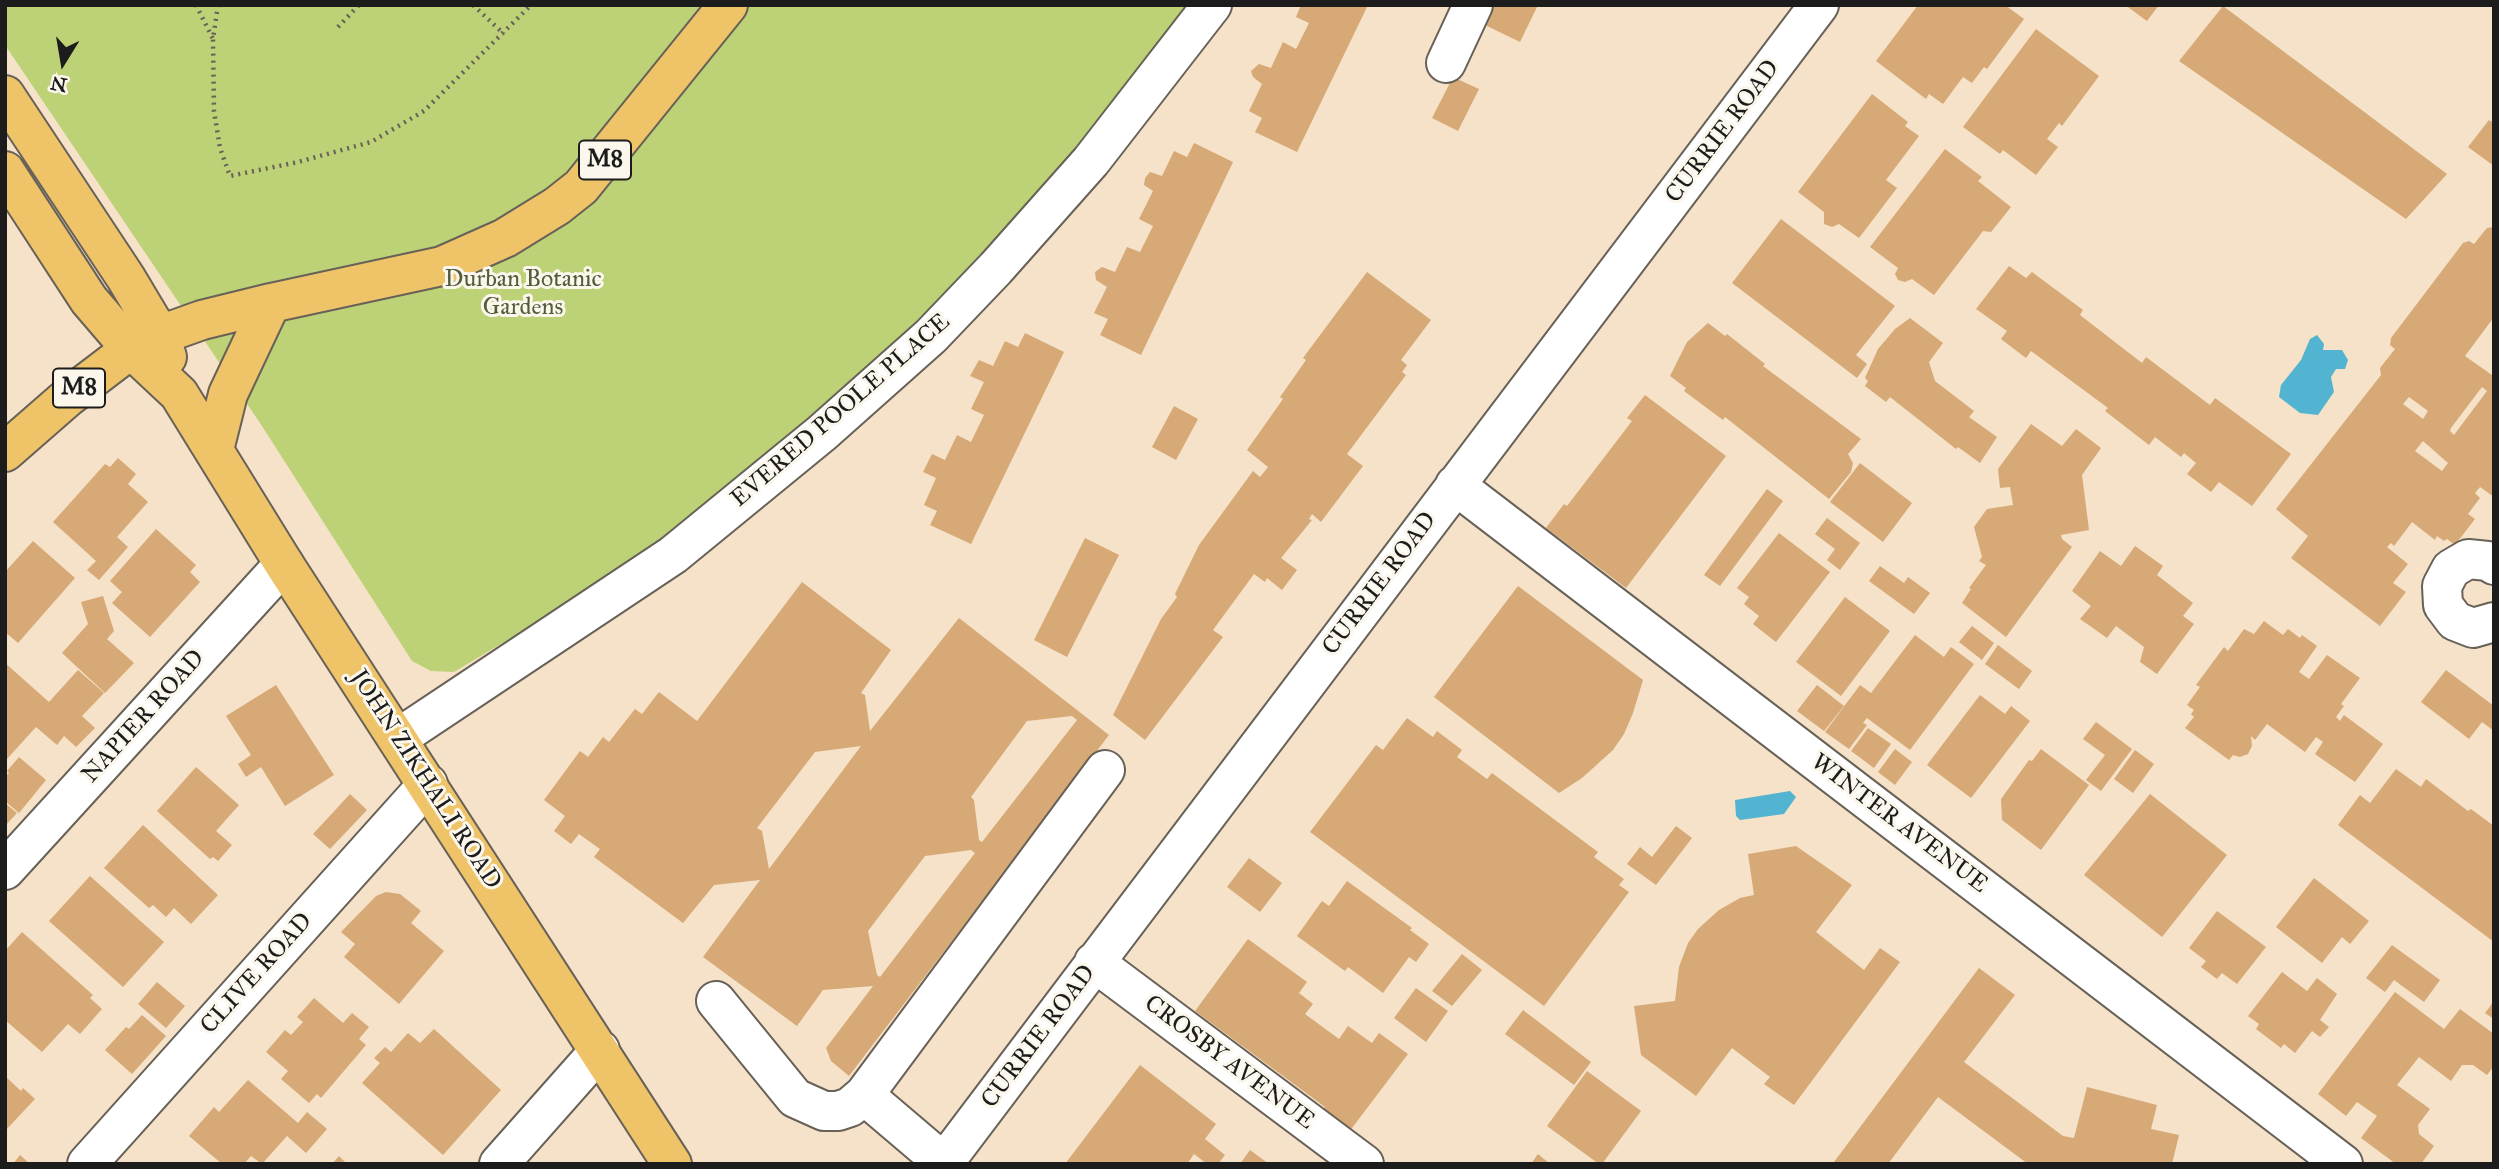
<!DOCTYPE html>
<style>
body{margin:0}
#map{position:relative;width:2499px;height:1169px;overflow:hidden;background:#f5e2c8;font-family:"IM FELL Great Primer",serif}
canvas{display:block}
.frame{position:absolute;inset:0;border:7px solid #1c1c1c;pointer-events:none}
.north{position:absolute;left:28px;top:28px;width:70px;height:70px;-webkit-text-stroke:5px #fbf7ec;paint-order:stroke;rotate:191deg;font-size:19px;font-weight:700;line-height:28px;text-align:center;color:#1c1c1c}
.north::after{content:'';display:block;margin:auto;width:24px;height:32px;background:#1c1c1c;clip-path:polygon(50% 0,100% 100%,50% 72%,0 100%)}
</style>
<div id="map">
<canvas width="2499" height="1169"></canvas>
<div class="frame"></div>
<div class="north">N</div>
</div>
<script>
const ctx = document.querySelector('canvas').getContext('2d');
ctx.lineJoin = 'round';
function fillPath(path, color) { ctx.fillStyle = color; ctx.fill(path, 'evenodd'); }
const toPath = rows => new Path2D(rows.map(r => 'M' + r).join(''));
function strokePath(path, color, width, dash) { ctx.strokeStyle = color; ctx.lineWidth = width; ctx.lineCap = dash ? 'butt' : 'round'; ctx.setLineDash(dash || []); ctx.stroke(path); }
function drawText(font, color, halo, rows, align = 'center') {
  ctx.font = font + ' "IM FELL Great Primer",serif'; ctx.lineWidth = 6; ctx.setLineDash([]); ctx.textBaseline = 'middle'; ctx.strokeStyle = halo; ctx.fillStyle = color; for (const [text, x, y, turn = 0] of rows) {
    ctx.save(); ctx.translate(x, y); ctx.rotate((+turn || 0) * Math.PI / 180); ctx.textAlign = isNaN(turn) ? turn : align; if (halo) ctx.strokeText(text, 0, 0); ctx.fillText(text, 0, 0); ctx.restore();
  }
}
fillPath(toPath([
 [5,5,1205,5,1052,198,706,521,454,672,431,671,412,661,262,426,5,45]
]), '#bdd276');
fillPath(toPath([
 [2317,335,2324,344,2323,350,2342,350,2348,360,2345,369,2336,369,2331,377,2334,392,2318,415,2300,413,2279,397,2281,385,2301,360,2310,339],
 [1790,791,1796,797,1784,814,1740,820,1736,816,1735,800]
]), '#52b4d0');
fillPath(toPath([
 [1301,5,1368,5,1297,152,1255,132,1262,118,1249,111,1262,84,1253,77,1251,71,1259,64,1271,68,1283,42,1296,49,1309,23,1296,17],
 [1494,5,1538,5,1520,42,1485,25],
 [1918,5,2005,5,2024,19,1987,69,1984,67,1972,83,1963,77,1943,104,1929,94,1926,99,1876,61],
 [2125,5,2159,5,2147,21],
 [2223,6,2447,174,2406,219,2179,61],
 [2036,29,2099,76,2062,126,2059,123,2047,139,2058,147,2036,175,2003,150,2000,154,1963,127],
 [1453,77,1479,89,1458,131,1432,118],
 [1872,94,1908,122,1905,126,1919,136,1886,180,1897,188,1859,238,1839,224,1832,227,1824,224,1824,212,1798,192],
 [2489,120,2494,123,2494,166,2468,147],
 [1194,143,1233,162,1141,355,1100,335,1108,319,1094,313,1107,287,1096,280,1095,272,1102,267,1115,272,1127,247,1140,252,1153,226,1139,219,1153,191,1144,185,1145,178,1150,172,1162,176,1174,151,1187,157],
 [1945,149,1982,177,1978,181,2011,207,1991,232,1983,231,1934,295,1912,279,1905,282,1898,280,1895,274,1898,268,1870,247],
 [1781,219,1895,306,1856,355,1867,364,1857,378,1732,283],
 [2494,227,2494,317,2465,356,2492,375,2494,373,2494,497,2480,487,2475,493,2480,498,2468,514,2475,519,2455,545,2447,539,2444,541,2437,536,2435,540,2412,522,2394,546,2391,543,2387,547,2408,564,2393,583,2406,592,2380,626,2291,558,2308,536,2276,509,2381,375,2380,368,2395,349,2390,345,2391,338,2463,243,2469,241,2474,244,2487,228],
 [2482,387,2487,391,2454,435,2450,431,2451,428],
 [2409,397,2428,411,2423,419,2403,404],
 [2423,441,2448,463,2442,471,2415,451],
 [2009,266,2026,278,2032,272,2083,310,2080,315,2142,363,2146,357,2210,405,2215,398,2291,454,2252,506,2219,482,2211,492,2187,474,2196,463,2184,453,2181,457,2155,437,2149,445,2105,411,2108,408,2031,351,2026,358,2001,339,2007,331,1976,309],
 [1367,272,1431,320,1401,360,1407,365,1402,372,1406,375,1347,454,1363,466,1321,522,1312,514,1309,519,1312,520,1281,558,1297,570,1282,590,1267,578,1265,582,1254,574,1213,630,1223,637,1145,740,1113,715,1161,619,1177,597,1175,594,1199,545,1253,471,1260,477,1268,467,1247,450,1283,399,1280,397,1306,360,1303,358],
 [1910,318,1943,343,1929,362,1935,381,1974,411,1969,417,1997,437,1980,463,1958,447,1956,449,1890,397,1886,402,1865,386,1868,381,1865,378,1878,349,1895,329],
 [1708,323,1725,336,1727,334,1765,364,1763,366,1861,439,1848,454,1853,463,1851,472,1829,499,1725,417,1723,420,1684,391,1686,388,1670,376,1687,342],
 [1025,333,1064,352,971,544,930,525,937,511,924,505,936,478,923,472,932,454,945,460,957,435,971,442,984,415,971,409,984,382,970,376,979,360,993,366,1005,341,1018,347],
 [1645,395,1726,456,1626,588,1546,528,1564,504,1567,506,1632,421,1627,418],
 [1174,406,1198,419,1176,460,1152,447],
 [2031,424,2062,446,2076,429,2101,448,2082,475,2089,530,2061,535,2062,539,2072,547,2006,637,1962,603,1971,589,1969,588,1986,565,1979,561,1982,557,1974,527,1987,509,2013,505,2010,487,2000,488,1998,469],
 [118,458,136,474,128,484,148,502,117,537,128,547,99,580,87,570,96,561,53,522,105,464,110,467],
 [1860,463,1912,503,1883,542,1830,502],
 [1767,489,1783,501,1720,586,1704,575],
 [1827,518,1860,543,1840,570,1827,560,1835,549,1815,534],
 [156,529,196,565,190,572,200,582,150,637,112,603,122,592,110,581],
 [1779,533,1830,572,1776,642,1753,624,1759,616,1744,604,1749,597,1737,588],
 [1085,538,1119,555,1067,657,1034,640],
 [33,541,75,578,18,643,5,632,5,572],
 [2135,546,2163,566,2157,575,2193,603,2183,616,2194,624,2157,674,2140,662,2144,647,2116,626,2107,638,2080,619,2091,606,2072,591,2100,551,2121,566],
 [1880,566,1904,583,1908,577,1930,593,1914,614,1869,581],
 [802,582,891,650,861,693,865,695,870,731,959,618,1109,735,849,1076,831,1061,826,1048,873,986,823,990,797,1026,703,957,760,880,714,885,683,923,594,857,600,849,579,834,571,844,554,831,565,816,544,800,580,751,588,757,603,737,609,742,635,709,642,714,659,692,697,721],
 [1072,716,1077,720,982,842,979,840,974,800,971,797,1027,721],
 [861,746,769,869,762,831,757,828,815,752],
 [971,850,975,853,880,977,877,975,868,931,925,856],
 [1518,586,1643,680,1633,713,1624,734,1613,750,1582,778,1559,793,1434,697],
 [103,596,114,631,107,639,134,663,105,693,62,653,88,624,81,602],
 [1845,597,1890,631,1841,696,1796,662],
 [2264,621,2283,635,2288,629,2300,638,2302,635,2317,646,2299,672,2309,679,2327,655,2360,678,2341,704,2344,706,2336,717,2340,721,2344,715,2383,744,2355,782,2315,754,2323,742,2316,737,2305,752,2267,724,2255,740,2251,736,2252,746,2248,754,2240,757,2233,755,2229,760,2185,728,2194,717,2191,714,2194,710,2187,705,2200,687,2196,685,2224,647,2228,651,2244,629,2254,634],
 [1972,626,1994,643,1982,660,1959,642],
 [1915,635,1944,657,1951,647,1974,664,1910,750,1867,718,1863,723,1867,725,1849,749,1825,732,1860,685,1871,693],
 [1998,645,2032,671,2019,689,1985,664],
 [5,663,49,702,78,670,104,693,82,716,95,728,76,747,64,736,57,745,36,727,7,759,5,757],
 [2446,670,2494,706,2494,731,2482,722,2469,739,2421,702],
 [276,685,334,775,285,806,261,767,246,777,238,764,251,755,226,716],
 [1817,685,1844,706,1824,731,1797,711],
 [1980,695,2005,714,2011,706,2030,721,1971,798,1927,765],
 [1407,718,1433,737,1437,731,1462,750,1457,757,1487,779,1492,773,1598,852,1594,857,1624,879,1619,885,1629,892,1544,1006,1310,832,1376,745,1383,750],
 [2096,722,2132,749,2101,791,2086,780,2105,755,2083,739],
 [1868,728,1891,744,1874,768,1851,751],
 [1895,749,1912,762,1895,785,1878,772],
 [2041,749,2089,785,2041,850,2002,820,2001,799,2029,760,2032,761],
 [2135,750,2154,764,2133,793,2114,779],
 [19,757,46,780,19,813,5,801,5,777,9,773,7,771],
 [196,767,239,805,216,831,232,845,218,861,213,857,210,859,157,811],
 [2396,769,2421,787,2426,779,2468,811,2471,809,2494,826,2494,942,2338,825,2360,795,2370,803],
 [350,794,367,810,330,849,313,834],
 [2150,794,2227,855,2162,937,2084,875],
 [5,803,17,813,5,826],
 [143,825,218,895,191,924,174,908,166,917,153,905,149,908,104,868],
 [1676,826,1692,838,1656,885,1627,864,1640,847,1652,857],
 [1796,846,1852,885,1816,932,1864,970,1880,948,1900,962,1794,1105,1764,1084,1770,1077,1732,1048,1696,1096,1641,1055,1634,1006,1675,1001,1679,967,1688,943,1698,929,1719,910,1740,898,1754,895,1748,854],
 [1249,858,1282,883,1260,912,1227,887],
 [90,876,164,942,123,987,49,921],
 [2314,878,2369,921,2350,944,2342,937,2322,963,2276,927],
 [1347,881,1412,928,1410,930,1429,944,1416,962,1409,957,1383,993,1348,967,1345,971,1297,936,1322,901,1329,906],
 [386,892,400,894,421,911,411,923,444,951,399,1004,344,957,355,944,341,932,376,896],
 [2217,911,2266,947,2237,984,2222,973,2217,979,2201,967,2206,961,2189,948],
 [22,932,93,995,90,998,102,1009,80,1034,68,1024,42,1052,5,1020,5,951],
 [1248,939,1307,982,1299,993,1313,1004,1305,1014,1339,1039,1348,1026,1372,1043,1379,1033,1408,1054,1349,1132,1321,1111,1325,1107,1195,1011],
 [2392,945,2440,980,2424,1002,2394,980,2385,992,2366,978],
 [1462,954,1482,970,1452,1006,1432,991],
 [1979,968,2015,995,1964,1062,2063,1136,2074,1138,2087,1087,2157,1105,2151,1129,2179,1135,2172,1164,2028,1164,1938,1097,1888,1164,1837,1164,1834,1162],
 [2282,972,2307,991,2317,978,2337,994,2320,1020,2329,1027,2320,1037,2312,1031,2295,1053,2284,1044,2281,1048,2256,1029,2259,1024,2248,1016],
 [157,982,185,1006,166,1028,138,1004],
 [1416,988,1448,1011,1426,1042,1394,1018],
 [2395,992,2444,1029,2460,1009,2494,1034,2494,1066,2487,1075,2473,1065,2462,1065,2451,1081,2419,1057,2397,1085,2430,1109,2418,1125,2419,1134,2434,1146,2421,1164,2396,1164,2361,1138,2377,1116,2357,1102,2346,1116,2318,1094],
 [314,998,343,1023,352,1013,369,1027,359,1039,366,1045,321,1098,317,1094,309,1103,281,1079,288,1071,266,1052,285,1030,291,1035,303,1022,297,1017],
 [2494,1001,2494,1019,2485,1013],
 [1523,1010,1591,1062,1574,1085,1505,1034],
 [142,1015,166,1036,132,1074,105,1050,126,1027,129,1029],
 [434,1029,501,1090,443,1155,362,1083,380,1063,374,1058,385,1047,391,1052,408,1033,420,1043],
 [1140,1065,1216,1124,1205,1139,1225,1155,1218,1164,1207,1164,1194,1154,1187,1164,1065,1164],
 [1587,1071,1641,1111,1602,1164,1599,1164,1547,1126],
 [5,1076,21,1091,23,1088,35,1099,5,1131],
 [248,1080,298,1123,307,1112,327,1129,306,1153,287,1136,262,1164,251,1156,244,1164,222,1164,189,1136,214,1107,219,1112],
 [1250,1150,1269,1164,1240,1164],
 [1538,1154,1550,1164,1531,1164],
 [20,1155,30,1164,13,1164],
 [339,1156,347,1164,332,1164]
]), '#d6a976');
const minor = toPath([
 [1446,63,1473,5],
 [1455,485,2343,1164],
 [2494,565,2488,561,2468,559,2451,569,2442,586,2443,605,2455,621,2473,628,2494,622],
 [398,738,673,555,822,433,931,336,996,268,1091,161,1212,5],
 [5,870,284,564],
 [1094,962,1364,1164],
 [716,1001,795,1098,824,1111,838,1111,850,1107,864,1095],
 [944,1163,864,1095,1105,770],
 [87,1164,428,784],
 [499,1164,600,1050],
 [943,1164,1819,5]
]);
const major = toPath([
 [5,95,126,278,160,335,167,357],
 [5,171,89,300,131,349,179,394,284,564,672,1164],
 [214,450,228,394,271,303],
 [5,452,68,397,131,349,160,335,202,320,271,303,442,266,505,238,557,206,581,187,728,5]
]);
strokePath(minor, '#686158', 42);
strokePath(major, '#686158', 42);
strokePath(toPath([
 [196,5,213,39],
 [218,5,213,39,214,111,220,148,230,176,298,162,371,142,424,111,531,5],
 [473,5,504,34],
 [338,27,359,5]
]), '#686158', 4.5, [2, 5]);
strokePath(minor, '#fff', 38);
strokePath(major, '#efc469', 38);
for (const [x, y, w] of [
 [605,160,52],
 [79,388,52]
]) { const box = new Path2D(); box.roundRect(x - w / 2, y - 19.5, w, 39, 5); ctx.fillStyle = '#fbf7ec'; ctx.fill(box); strokePath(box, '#1c1c1c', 2); }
drawText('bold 23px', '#1c1c1c', null, [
 ["M8",605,160],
 ["M8",79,388]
]);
drawText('24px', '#1c1c1c', '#fbf7ec', [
 ["CURRIE ROAD",1723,132,-53],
 ["EVERED POOLE PLACE",841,411,-41],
 ["CURRIE ROAD",1380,584,-53],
 ["NAPIER ROAD",144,717,-48],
 ["JOHN ZIKHALI ROAD",425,780,57],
 ["WINTER AVENUE",1899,824,37],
 ["CLIVE ROAD",257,974,-48],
 ["CURRIE ROAD",1039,1037,-53],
 ["CROSBY AVENUE",1229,1063,37]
]);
drawText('24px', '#545c3c', '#fbf7ec', [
 ["Durban Botanic",523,280],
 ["Gardens",523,308]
]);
</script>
